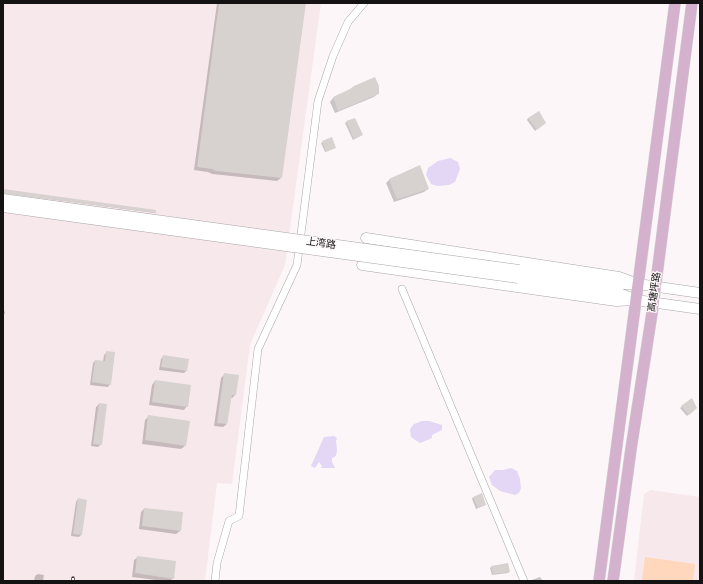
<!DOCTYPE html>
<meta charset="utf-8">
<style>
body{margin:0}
#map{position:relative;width:703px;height:584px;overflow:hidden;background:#fcf6f8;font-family:Ubuntu,sans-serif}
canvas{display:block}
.frame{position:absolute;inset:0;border:4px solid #141212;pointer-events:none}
</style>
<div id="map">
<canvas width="703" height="584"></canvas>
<div class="frame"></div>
</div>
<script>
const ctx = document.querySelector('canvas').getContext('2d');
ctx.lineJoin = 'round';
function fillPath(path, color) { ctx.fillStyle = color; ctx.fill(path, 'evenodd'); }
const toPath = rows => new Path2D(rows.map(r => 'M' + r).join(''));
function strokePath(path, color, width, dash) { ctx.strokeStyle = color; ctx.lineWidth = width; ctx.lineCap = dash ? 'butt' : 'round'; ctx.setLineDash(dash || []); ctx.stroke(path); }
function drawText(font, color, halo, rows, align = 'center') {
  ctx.font = font + ' Ubuntu,"Noto Sans SC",sans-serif'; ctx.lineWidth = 3; ctx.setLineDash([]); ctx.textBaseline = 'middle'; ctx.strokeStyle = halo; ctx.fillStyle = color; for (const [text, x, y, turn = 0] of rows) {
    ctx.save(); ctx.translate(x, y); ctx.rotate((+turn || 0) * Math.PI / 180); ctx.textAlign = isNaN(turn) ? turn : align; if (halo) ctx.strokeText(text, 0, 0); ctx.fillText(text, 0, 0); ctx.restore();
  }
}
fillPath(toPath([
 [3,3,321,3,285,265,250,345,232,484,217,483,205,581,3,581],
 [651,490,700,497,700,581,634,581,644,494]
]), '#f7e8ec');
fillPath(toPath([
 [645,557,695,564,693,581,642,581]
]), '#fed7bd');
fillPath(toPath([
 [450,158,458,162,460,169,455,182,449,185,438,186,431,184,426,175,428,168,438,161],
 [422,421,429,421,442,425,442,430,432,435,432,438,420,443,411,437,410,429,414,424],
 [334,436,337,438,336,441,337,450,336,456,332,458,332,462,335,468,321,468,322,466,319,462,315,468,311,466,324,437],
 [511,468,517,471,520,479,521,488,519,493,515,495,500,491,492,485,489,477,495,470,503,470]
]), '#e4d6f5');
fillPath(toPath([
 [217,3,305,3,281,178,277,181,222,175,212,174,208,172,194,170],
 [351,90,378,93,374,97,335,113,330,102,333,98],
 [528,118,545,122,535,131,527,120],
 [347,122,362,135,353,140,345,123],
 [331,138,334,148,325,152,321,143],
 [419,166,428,189,424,192,394,202,386,183,389,180],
 [3,190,155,211,155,213,3,193],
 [3,307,5,313,3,316],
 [107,352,110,384,108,387,90,385,93,363,95,361,103,362,104,355],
 [163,357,187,370,184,373,159,370,161,359],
 [225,374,235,395,232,398,230,398,227,424,223,427,214,426,221,378],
 [155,381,187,406,184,410,149,405,152,385],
 [692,400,696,408,687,416,680,408],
 [99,404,101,444,98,447,91,446,96,407],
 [149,416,185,446,181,449,142,444,145,420],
 [473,497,485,505,476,509,472,499],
 [78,499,81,535,79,537,71,536,76,502],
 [144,509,180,531,176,534,139,529,141,512],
 [138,557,173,578,170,581,164,581,132,577,134,560],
 [507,564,509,572,508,573,492,575,490,568,491,567],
 [38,574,44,575,43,581,34,581,35,576],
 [540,577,543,581,529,581]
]), '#0003');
fillPath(toPath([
 [219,3,306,3,282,178,226,172,216,171,212,169,197,167],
 [375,77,379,86,379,94,338,111,333,97,350,89,354,86],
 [539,111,546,123,537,130,528,118],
 [355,118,363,135,354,139,346,121],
 [332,137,336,148,326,152,322,141],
 [420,165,429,189,397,199,389,179],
 [3,189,156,210,156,213,3,193],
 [106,351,115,352,111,385,92,382,95,360,105,361],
 [163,355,189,359,187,371,161,367],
 [224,373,239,375,236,395,232,395,227,424,217,423],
 [155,380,191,385,188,407,152,402],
 [692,398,697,408,689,415,681,406],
 [99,403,107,404,102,445,93,444],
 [148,415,190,421,186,446,145,440],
 [482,493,486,505,478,508,473,497],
 [78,498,87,500,82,535,73,534],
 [144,508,183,512,181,531,142,526],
 [137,556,176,561,174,579,135,573],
 [508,563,510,572,493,574,491,566]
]), '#d7d1d0');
const street = toPath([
 [402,289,524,581],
 [215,581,217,563,229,521,239,516,258,349,297,265,318,101,333,56,348,22,364,3]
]);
const secondary = toPath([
 [366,238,619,277,638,284],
 [362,265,616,301,636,300],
 [519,270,618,284,638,284,700,293],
 [518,278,617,292,636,300,700,309]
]);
const primary = toPath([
 [599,581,675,3],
 [613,581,631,449,652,313,692,3]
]);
strokePath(street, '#aaa5a6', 8);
strokePath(secondary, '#aaa5a6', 11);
strokePath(primary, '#d5d4d4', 12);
strokePath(street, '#fff', 7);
strokePath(secondary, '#fff', 10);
strokePath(primary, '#d4b1cd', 11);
const rail = toPath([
 [73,578,73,581]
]);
strokePath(rail, '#3c393a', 3.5);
strokePath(rail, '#fcf6f8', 2, [6]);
const secondaryBridge = toPath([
 [3,199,519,270],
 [3,207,518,278]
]);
strokePath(secondaryBridge, '#aaa5a6', 11, []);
strokePath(secondaryBridge, '#fff', 10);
drawText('10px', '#141212', '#fcf6f8', [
 ["上湾路",321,243,8],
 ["高塘坪路",654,292,-82]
]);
</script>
